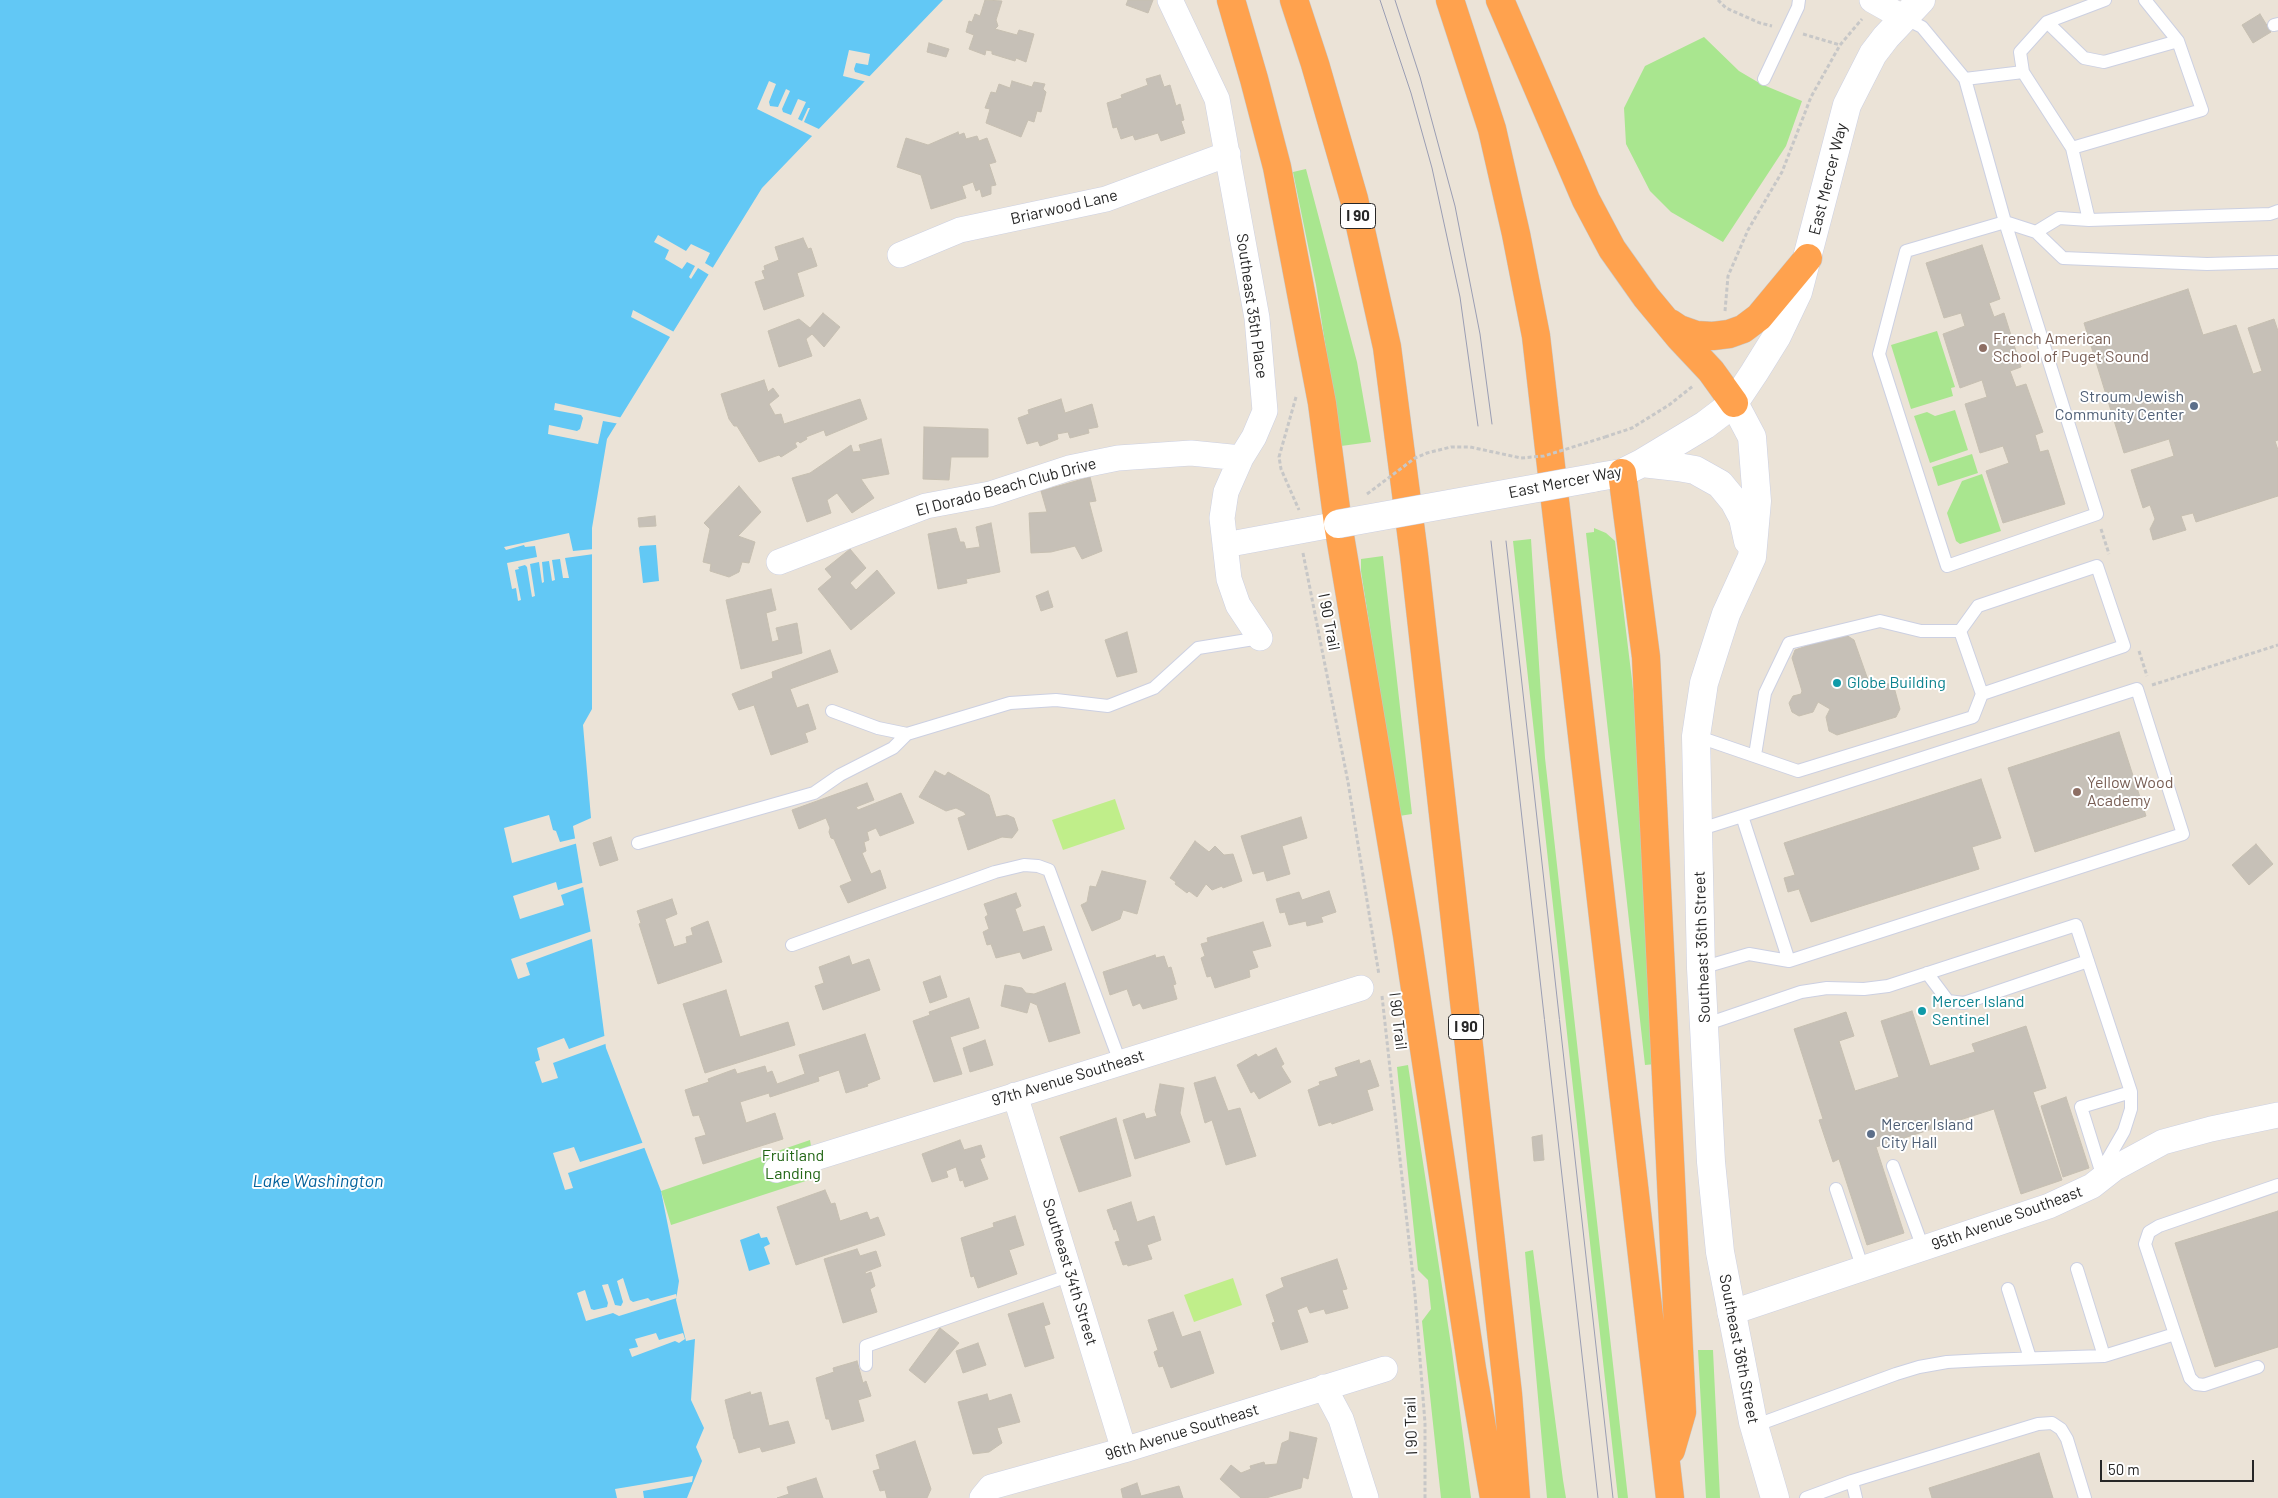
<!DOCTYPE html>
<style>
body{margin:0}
#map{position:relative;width:2278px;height:1498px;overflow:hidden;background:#ebe3d7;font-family:Barlow,sans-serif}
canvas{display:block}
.scale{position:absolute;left:2100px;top:1460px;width:154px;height:22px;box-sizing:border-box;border:2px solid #272727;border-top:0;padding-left:6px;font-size:15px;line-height:18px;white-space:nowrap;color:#272727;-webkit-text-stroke:4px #fff;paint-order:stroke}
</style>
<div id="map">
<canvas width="2278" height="1498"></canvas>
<div class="scale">50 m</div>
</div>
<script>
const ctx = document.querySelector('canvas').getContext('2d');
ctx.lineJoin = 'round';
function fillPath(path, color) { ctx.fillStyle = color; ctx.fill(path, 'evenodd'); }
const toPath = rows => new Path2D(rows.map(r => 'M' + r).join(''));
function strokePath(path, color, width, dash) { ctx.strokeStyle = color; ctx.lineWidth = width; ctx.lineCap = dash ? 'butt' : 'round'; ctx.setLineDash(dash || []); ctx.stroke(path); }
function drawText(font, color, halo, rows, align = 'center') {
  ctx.font = font + ' Barlow,sans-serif'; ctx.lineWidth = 4; ctx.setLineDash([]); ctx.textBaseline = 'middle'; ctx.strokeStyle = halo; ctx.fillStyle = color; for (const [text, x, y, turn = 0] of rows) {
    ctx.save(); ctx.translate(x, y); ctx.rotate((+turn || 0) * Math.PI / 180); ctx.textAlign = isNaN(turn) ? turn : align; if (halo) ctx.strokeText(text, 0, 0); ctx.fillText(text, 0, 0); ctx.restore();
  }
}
fillPath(toPath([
 [1704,37,1739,71,1761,84,1802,101,1786,146,1723,242,1671,212,1650,191,1626,144,1624,108,1645,66],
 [1306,169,1357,362,1371,442,1341,446,1316,285,1293,172],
 [1937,331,1955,387,1951,388,1953,396,1911,409,1891,345],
 [1955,410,1968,450,1930,463,1914,416,1927,412,1935,416],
 [1972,454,1978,473,1938,486,1932,467],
 [1982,474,2001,531,1960,544,1956,541,1947,513,1962,481],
 [1594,528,1606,533,1615,541,1632,680,1643,786,1655,1064,1645,1065,1586,533,1594,532],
 [1531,539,1545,758,1628,1498,1618,1498,1513,541],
 [1383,556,1412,814,1399,816,1361,571,1361,559],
 [1408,1065,1452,1351,1471,1498,1441,1498,1422,1321,1431,1309,1428,1280,1418,1270,1397,1067],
 [810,1140,813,1158,821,1176,671,1225,661,1191],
 [1533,1250,1563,1480,1566,1498,1547,1498,1525,1252],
 [1698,1350,1713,1350,1720,1498,1706,1498]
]), '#a9e68f');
fillPath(toPath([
 [1115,799,1125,829,1063,850,1052,820],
 [1233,1278,1242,1305,1194,1322,1184,1295]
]), '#c0ee8a');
fillPath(toPath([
 [0,0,943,0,762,188,607,439,592,528,592,709,583,725,591,818,573,826,592,940,606,1048,661,1191,679,1281,676,1300,686,1341,695,1339,691,1400,704,1428,696,1447,702,1461,687,1498,0,1498],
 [656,545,659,581,643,583,639,548,640,546],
 [759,1233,761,1238,767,1237,770,1244,764,1247,770,1264,749,1271,740,1240]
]), '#62c8f5');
fillPath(toPath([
 [849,50,870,54,868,65,856,63,854,69,855,72,872,77,867,82,843,76],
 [769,81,776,84,769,102,770,106,778,107,786,89,790,91,782,109,783,112,791,115,798,99,806,102,798,119,802,121,808,108,810,108,804,122,821,130,814,137,757,109],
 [658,235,686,251,691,244,710,253,705,263,715,269,711,276,698,268,691,279,689,277,695,266,687,262,682,269,665,259,669,250,654,242],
 [633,310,676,333,672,338,631,317],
 [555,403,623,418,620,424,603,421,598,444,548,434,549,425,577,431,580,429,583,418,581,415,554,410],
 [569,533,573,551,594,549,594,554,565,558,569,578,563,578,560,559,552,560,555,580,552,581,549,561,542,562,544,582,542,583,539,562,530,564,535,596,532,597,527,567,525,565,518,567,519,569,515,570,521,600,518,601,516,588,512,589,507,563,537,557,535,546,525,547,524,545,506,550,504,547],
 [549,815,553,830,556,831,560,842,577,838,578,843,512,863,504,828],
 [556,882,558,890,585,882,586,886,561,895,564,905,520,919,513,896],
 [592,931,594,938,526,963,530,975,518,979,511,959],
 [607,1035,608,1043,553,1063,558,1078,542,1083,535,1062,540,1060,537,1048,564,1038,569,1049],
 [645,1142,647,1147,568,1173,573,1188,565,1190,553,1153,574,1147,580,1162],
 [623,1278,630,1300,633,1302,648,1298,651,1301,676,1294,677,1298,619,1316,613,1313,586,1321,577,1293,585,1290,591,1309,594,1310,607,1307,608,1303,602,1285,608,1284,615,1305,621,1306,623,1302,617,1281],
 [656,1333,659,1340,683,1333,685,1339,679,1343,675,1341,632,1357,629,1349,638,1347,635,1339],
 [693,1476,692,1482,643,1491,644,1498,617,1498,615,1489]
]), '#ebe3d7');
const building = toPath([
 [985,0,1002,1,996,20,998,26,995,29,1017,35,1019,30,1034,34,1026,62,1016,58,1015,61,992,54,992,51,986,50,985,55,969,49,974,35,966,32,969,21,972,22,975,14,980,16,985,0],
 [1128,0,1153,0,1148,13,1126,5,1128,0],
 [2260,14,2271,32,2253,43,2242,25,2260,14],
 [929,43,949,49,946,57,927,52,929,43],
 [1160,75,1164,87,1170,85,1176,106,1180,104,1184,120,1181,121,1185,133,1161,141,1158,133,1135,140,1133,135,1121,139,1117,127,1113,128,1107,103,1122,98,1121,95,1148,85,1146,79,1160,75],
 [1012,81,1032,87,1034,82,1045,84,1043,89,1046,92,1041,112,1037,111,1034,122,1028,120,1021,137,986,123,990,109,985,108,991,92,996,93,999,84,1010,88,1012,81],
 [958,132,959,135,964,133,966,139,977,136,979,141,987,138,996,162,989,164,996,185,991,186,991,194,982,197,980,189,976,191,973,182,962,186,966,198,931,209,921,175,897,167,906,138,928,145,958,132],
 [803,238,808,249,811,248,817,266,797,273,804,296,764,310,755,282,765,279,762,271,765,270,764,266,779,260,775,247,803,238],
 [1982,245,2000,299,1989,303,1994,317,2004,313,2021,367,2010,371,2016,387,2026,384,2043,432,2035,435,2040,452,2048,450,2065,504,2003,523,1986,471,2009,463,2003,446,1980,453,1965,404,1987,397,1982,380,1960,388,1943,334,1965,326,1961,313,1944,318,1926,263,1982,245],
 [2188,289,2203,335,2236,325,2253,374,2262,371,2248,328,2274,319,2278,331,2278,440,2275,441,2278,450,2278,496,2196,522,2193,513,2181,516,2186,530,2153,540,2150,529,2155,519,2150,505,2143,508,2131,470,2174,456,2169,439,2124,453,2084,323,2188,289],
 [823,313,840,327,824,347,812,334,806,339,812,356,779,367,768,331,799,319,810,328,823,313],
 [764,380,768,392,773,388,779,396,769,404,775,415,781,414,784,424,860,399,867,419,826,436,824,430,806,437,807,439,800,443,798,441,795,443,797,447,781,457,779,455,759,462,737,426,734,426,729,419,721,394,764,380],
 [1061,399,1065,413,1092,404,1098,427,1088,429,1089,433,1070,438,1068,432,1057,434,1058,439,1040,446,1038,441,1027,444,1018,418,1029,414,1028,410,1061,399],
 [924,427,988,429,988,457,951,457,949,480,923,479,924,427],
 [881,439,889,474,861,479,874,498,852,513,837,493,827,500,831,513,807,522,792,478,810,473,851,445,853,452,861,451,859,445,881,439],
 [1090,477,1096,501,1089,502,1102,551,1082,559,1075,546,1051,552,1031,553,1029,513,1047,512,1041,491,1090,477],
 [739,486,761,512,738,536,755,542,749,563,742,562,739,572,729,577,710,571,711,564,703,562,710,529,704,523,739,486],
 [655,516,656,526,639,527,638,518,655,516],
 [991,523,1000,572,966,579,967,583,938,589,928,534,956,528,960,542,964,542,966,549,980,547,976,527,991,523],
 [850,549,866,568,850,583,856,590,877,570,895,593,851,630,818,589,832,577,825,569,850,549],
 [771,589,776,610,766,613,772,642,779,640,776,628,797,623,802,653,741,669,726,600,771,589],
 [1048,591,1053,607,1041,611,1036,596,1048,591],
 [1127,632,1137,672,1117,677,1105,640,1127,632],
 [1843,633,1854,640,1867,677,1876,685,1885,682,1894,687,1900,709,1896,717,1837,735,1829,731,1826,717,1830,709,1818,702,1813,712,1799,716,1792,712,1789,703,1793,696,1801,694,1802,691,1792,658,1795,650,1843,633],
 [830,650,838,672,790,689,797,708,808,704,816,729,805,733,808,742,771,755,754,705,739,710,732,694,773,678,772,672,830,650],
 [2119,732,2146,816,2035,852,2008,768,2119,732],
 [935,771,945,776,948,772,989,795,996,817,1007,815,1014,818,1018,830,1012,838,1002,837,968,850,958,818,966,815,964,812,956,808,946,811,919,797,935,771],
 [1981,779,2001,838,1972,847,1979,869,1811,922,1799,889,1788,892,1784,878,1795,875,1784,843,1981,779],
 [867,783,874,800,856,807,858,810,901,793,914,823,880,836,876,828,867,832,869,840,864,842,866,851,862,853,871,874,880,870,886,888,848,903,840,886,852,881,834,839,831,838,829,832,830,828,826,818,799,829,792,810,867,783],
 [1301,817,1307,838,1282,846,1290,874,1267,881,1264,871,1253,874,1241,836,1301,817],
 [611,837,618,860,600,866,593,843,611,837],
 [1195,841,1209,852,1215,846,1224,855,1233,854,1242,881,1223,888,1222,886,1212,890,1206,884,1197,897,1189,891,1187,893,1175,884,1176,882,1170,878,1195,841],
 [2256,844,2273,864,2249,885,2232,865,2256,844],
 [1102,871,1146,881,1137,914,1123,910,1120,919,1092,931,1081,905,1087,902,1090,886,1096,887,1102,871],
 [1329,891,1336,912,1321,917,1323,922,1307,926,1306,921,1289,925,1285,912,1280,913,1276,899,1299,892,1302,900,1329,891],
 [1016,893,1021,906,1015,909,1023,932,1044,926,1052,950,1023,959,1020,952,996,958,991,944,987,945,983,932,989,929,985,917,988,915,984,904,1016,893],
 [672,899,677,914,665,919,674,947,687,943,686,937,693,935,691,928,708,921,722,962,658,984,639,924,641,923,637,911,672,899],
 [1263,922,1271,946,1252,951,1258,967,1249,970,1250,977,1215,988,1211,976,1207,977,1201,958,1205,956,1201,944,1208,942,1207,938,1263,922],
 [1155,955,1156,958,1164,956,1168,968,1171,967,1176,984,1173,985,1177,999,1143,1009,1140,1003,1133,1006,1127,989,1110,995,1103,972,1155,955],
 [849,956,852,965,869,959,880,990,823,1010,815,986,824,983,819,967,849,956],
 [940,976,947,997,930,1003,923,982,940,976],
 [1065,983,1080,1033,1049,1042,1037,1005,1030,1002,1027,1013,1001,1006,1005,985,1022,988,1026,993,1034,994,1065,983],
 [726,990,740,1037,788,1022,795,1045,705,1073,683,1004,726,990],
 [969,998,979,1028,950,1037,962,1074,934,1082,913,1021,930,1015,929,1012,969,998],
 [1912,1011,1930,1066,1975,1052,1972,1044,2026,1026,2046,1088,2033,1092,2062,1180,2021,1194,1994,1109,1876,1147,1904,1233,1867,1245,1839,1159,1833,1162,1819,1120,1823,1119,1794,1029,1846,1012,1854,1036,1839,1041,1855,1091,1899,1077,1881,1021,1912,1011],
 [865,1034,880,1079,867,1084,868,1086,846,1093,839,1070,818,1077,819,1081,770,1097,769,1093,740,1102,746,1123,775,1113,783,1139,703,1164,695,1138,706,1135,699,1115,693,1116,685,1090,709,1082,708,1079,735,1069,737,1074,765,1066,767,1073,772,1071,777,1084,805,1074,799,1055,865,1034],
 [985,1040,993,1065,970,1072,963,1048,985,1040],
 [1276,1048,1284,1064,1281,1066,1291,1082,1259,1099,1254,1091,1251,1093,1237,1065,1256,1054,1258,1057,1276,1048],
 [1359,1060,1360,1064,1370,1060,1379,1086,1367,1090,1373,1110,1332,1124,1331,1122,1319,1126,1308,1090,1320,1085,1319,1082,1338,1076,1335,1068,1359,1060],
 [1215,1077,1228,1111,1240,1108,1256,1156,1226,1165,1212,1120,1205,1123,1194,1083,1215,1077],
 [1160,1084,1184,1088,1180,1113,1190,1142,1135,1159,1123,1120,1144,1113,1146,1119,1157,1116,1155,1110,1160,1084],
 [2066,1097,2089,1168,2063,1177,2041,1106,2066,1097],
 [1116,1118,1131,1176,1079,1192,1060,1137,1116,1118],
 [1542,1135,1544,1160,1534,1161,1532,1137,1542,1135],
 [960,1140,964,1150,981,1145,985,1157,980,1159,988,1179,965,1187,963,1180,960,1181,956,1167,946,1171,948,1177,932,1182,922,1154,960,1140],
 [825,1190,831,1204,835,1203,840,1221,867,1212,870,1220,878,1217,885,1235,796,1265,777,1207,825,1190],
 [1131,1202,1137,1222,1154,1216,1161,1240,1147,1245,1152,1259,1128,1266,1127,1264,1123,1265,1115,1242,1120,1241,1116,1229,1114,1230,1107,1210,1131,1202],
 [2278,1211,2278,1347,2215,1367,2175,1243,2278,1211],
 [1015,1216,1024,1245,1009,1250,1017,1274,978,1288,974,1276,971,1277,961,1238,994,1227,993,1223,1015,1216],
 [857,1249,860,1256,876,1251,881,1266,865,1272,866,1274,871,1272,875,1286,870,1289,877,1312,843,1323,824,1259,857,1249],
 [1337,1259,1347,1289,1342,1290,1348,1308,1326,1314,1324,1309,1310,1313,1307,1306,1297,1310,1308,1342,1281,1350,1272,1323,1275,1322,1266,1295,1284,1287,1281,1278,1337,1259],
 [1043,1303,1050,1324,1044,1326,1054,1358,1025,1367,1008,1314,1043,1303],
 [1173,1312,1182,1337,1200,1331,1214,1373,1171,1388,1163,1366,1159,1367,1154,1352,1158,1350,1148,1320,1173,1312],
 [940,1328,959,1343,925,1383,909,1370,940,1328],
 [978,1343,986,1365,963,1373,956,1351,978,1343],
 [857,1361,863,1383,866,1381,871,1396,858,1400,864,1421,832,1430,829,1419,826,1419,816,1378,834,1372,833,1368,857,1361],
 [750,1392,751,1395,761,1392,769,1426,788,1421,795,1443,762,1452,760,1447,739,1453,735,1439,734,1439,725,1400,750,1392],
 [987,1394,989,1401,1011,1394,1020,1422,997,1428,1002,1443,989,1452,973,1454,958,1402,987,1394],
 [1290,1432,1317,1438,1308,1479,1303,1477,1301,1488,1266,1498,1241,1498,1220,1479,1231,1465,1241,1473,1251,1469,1250,1466,1264,1462,1265,1465,1277,1464,1282,1443,1289,1440,1290,1432],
 [915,1441,931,1489,927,1498,887,1498,885,1490,880,1491,873,1471,880,1469,876,1455,915,1441],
 [2039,1453,2053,1498,1932,1498,1929,1488,2039,1453],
 [816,1478,823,1498,777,1498,789,1494,787,1487,816,1478],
 [1137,1483,1141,1496,1179,1486,1183,1498,1123,1498,1121,1489,1137,1483]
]);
fillPath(building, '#c6c0b7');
strokePath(building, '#c6bfb1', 1);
const lane = toPath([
 [1904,18,1922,27,1965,79,2005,222,2036,232,2063,258,2207,264,2278,262],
 [2047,22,2084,58,2104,62,2178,41],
 [2274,25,2278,24],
 [2023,72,2020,52,2047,22,2105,0],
 [1764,79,1798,7,1799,0],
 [1965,79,2023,72,2072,148,2089,220],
 [2072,148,2202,110,2178,41,2145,0],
 [2005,222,2097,514,1947,566,1879,354,1906,251,2005,222],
 [2036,232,2059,218,2089,220,2270,214,2278,211],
 [1960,631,1978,606,2097,566,2124,646,1982,694],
 [832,711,878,728,907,734,1010,703,1056,700,1108,706,1154,688,1198,648,1260,638],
 [1696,736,1798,771,1973,717,1982,694,1960,631,1921,631,1880,621,1789,643,1765,693,1755,755],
 [1698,830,1742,816,2137,689,2183,834,1789,961,1742,816],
 [638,843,814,793,840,775,893,748,907,734],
 [792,945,995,872,1024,865,1038,866,1049,870,1120,1062],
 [1701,968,1749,954,1789,961],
 [1927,973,1948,1001,1964,1003,2088,961],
 [1704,1025,1801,992,1827,988,1864,989,1888,986,2076,925,2131,1092,2131,1109,2124,1131,2101,1171],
 [1893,1166,1923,1248],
 [2101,1171,2081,1107,2131,1092],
 [1836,1189,1863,1269],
 [2077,1269,2104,1356],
 [2008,1289,2030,1358],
 [2175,1334,2145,1244,2149,1232,2159,1226,2278,1185],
 [866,1365,866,1346,1071,1275],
 [1754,1426,1896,1374,1919,1367,1947,1362,1984,1360,2104,1356,2175,1334,2190,1378,2196,1384,2204,1385,2258,1367],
 [1852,1481,1856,1498],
 [1806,1498,1852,1481,2038,1424,2052,1423,2061,1429,2067,1439,2085,1498]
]);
const street = toPath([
 [1170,0,1217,99,1257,318,1265,411,1254,437,1241,458,1226,492,1222,518,1229,579,1238,605,1260,638],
 [1872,0,1904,18],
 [900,255,960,230,1106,199,1228,154],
 [1225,545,1338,524],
 [779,562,926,506,990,494,1069,468,1118,458,1191,453,1241,458],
 [1015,1095,1124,1450],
 [776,1170,1361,988],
 [1730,1313,2049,1206,2092,1186,2115,1168,2163,1142,2211,1129,2278,1115],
 [1324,1387,1341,1419,1366,1498],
 [982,1498,991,1487,1124,1450,1385,1369]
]);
const secondary = toPath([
 [1734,403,1752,437,1757,501,1752,557,1726,614,1704,683,1696,736,1701,968,1711,1162,1720,1252,1753,1422,1775,1498],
 [1642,463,1678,467,1695,470,1720,484,1734,501,1743,518,1748,541],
 [1598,477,1622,473,1642,463,1705,425,1734,403,1754,373,1777,336,1798,292,1847,105,1873,54,1886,37,1921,0]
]);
const highway = toPath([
 [1231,0,1254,79,1277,167,1322,403,1338,524,1407,935,1472,1369,1494,1498],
 [1294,0,1315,64,1354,199,1387,347,1414,555,1508,1394,1516,1498],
 [1450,0,1492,129,1516,234,1536,336,1670,1498],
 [1500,0,1586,200,1612,249,1646,297,1680,338,1711,371,1734,403],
 [1670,323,1679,329,1696,335,1713,336,1729,334,1743,329,1759,317,1808,258],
 [1622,473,1646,657,1682,1412,1671,1450]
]);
strokePath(lane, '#ccd0e2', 14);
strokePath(street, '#ccd0e2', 26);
strokePath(secondary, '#ccd0e2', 29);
strokePath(highway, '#c7c7c7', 29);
strokePath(toPath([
 [1718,0,1726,8,1760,23,1772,26],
 [1803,34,1840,45],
 [1725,311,1728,276,1748,230,1782,172,1811,97,1840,45,1862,19],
 [1296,397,1279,457,1281,469,1299,510],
 [1605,437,1632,428,1669,405,1693,386],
 [2101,529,2109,554],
 [1303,553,1348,782,1379,975],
 [2139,651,2147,676],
 [2152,685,2278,645],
 [1382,996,1415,1295,1425,1423,1425,1498]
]), '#c7c7c7', 3, [4, 2.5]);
strokePath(lane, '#fff', 12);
strokePath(street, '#fff', 25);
strokePath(secondary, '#fff', 28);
strokePath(highway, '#ffa24e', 28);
strokePath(toPath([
 [1380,0,1411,93,1432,168,1460,297,1478,426],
 [1395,0,1420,77,1455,206,1480,334,1492,424],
 [1491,541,1598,1498],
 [1506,541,1613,1498]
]), '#9a9db3', 1);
const secondaryBridge = toPath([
 [1338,524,1593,478]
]);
strokePath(secondaryBridge, '#ccd0e2', 29, []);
strokePath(toPath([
 [1367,494,1415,458,1427,453,1451,447,1470,447,1521,458,1544,456,1605,437]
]), '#c7c7c7', 3, [4, 2.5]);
strokePath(secondaryBridge, '#fff', 28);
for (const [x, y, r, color] of [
 [1983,348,5,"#8d6e63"],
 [2194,406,5,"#5c6f8a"],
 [1837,683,5,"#0f9aa8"],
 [2077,792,5,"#8d6e63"],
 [1922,1011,5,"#0f9aa8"],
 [1871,1134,5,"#5c6f8a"]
]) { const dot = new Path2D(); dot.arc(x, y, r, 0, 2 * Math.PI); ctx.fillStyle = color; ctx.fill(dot); strokePath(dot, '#fff', 2); }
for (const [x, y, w] of [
 [1358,216,35],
 [1466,1027,35]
]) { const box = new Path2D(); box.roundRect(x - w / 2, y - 12.5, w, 25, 4); ctx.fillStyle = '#fff'; ctx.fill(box); strokePath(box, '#272727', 1); }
drawText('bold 15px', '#272727', null, [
 ["I 90",1358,216],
 ["I 90",1466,1027]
]);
drawText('16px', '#272727', '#fff', [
 ["East Mercer Way",1828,179,-76],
 ["Briarwood Lane",1064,207,-13],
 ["Southeast 35th Place",1252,306,82],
 ["East Mercer Way",1565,482,-11],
 ["El Dorado Beach Club Drive",1006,487,-15],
 ["I 90 Trail",1329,622,79],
 ["Southeast 36th Street",1702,947,-92],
 ["I 90 Trail",1398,1021,83],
 ["97th Avenue Southeast",1068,1078,-17],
 ["95th Avenue Southeast",2007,1218,-20],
 ["Southeast 34th Street",1070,1272,73],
 ["Southeast 36th Street",1739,1349,79],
 ["I 90 Trail",1411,1426,-92],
 ["96th Avenue Southeast",1182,1432,-17]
]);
drawText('16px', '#785e54', '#fff', [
 ["French American",1993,339],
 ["School of Puget Sound",1993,357],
 ["Yellow Wood",2087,783],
 ["Academy",2087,801]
], 'left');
drawText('16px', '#4e5e75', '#fff', [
 ["Stroum Jewish",2184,397],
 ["Community Center",2184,415],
 ["Mercer Island",1881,1125,"left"],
 ["City Hall",1881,1143,"left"]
], 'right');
drawText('16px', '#0d838f', '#fff', [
 ["Globe Building",1847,683],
 ["Mercer Island",1932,1002],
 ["Sentinel",1932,1020]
], 'left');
drawText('16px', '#226615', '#fff', [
 ["Fruitland",793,1156],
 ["Landing",793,1174]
]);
drawText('italic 18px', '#05639d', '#fff', [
 ["Lake Washington",318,1181]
]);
</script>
